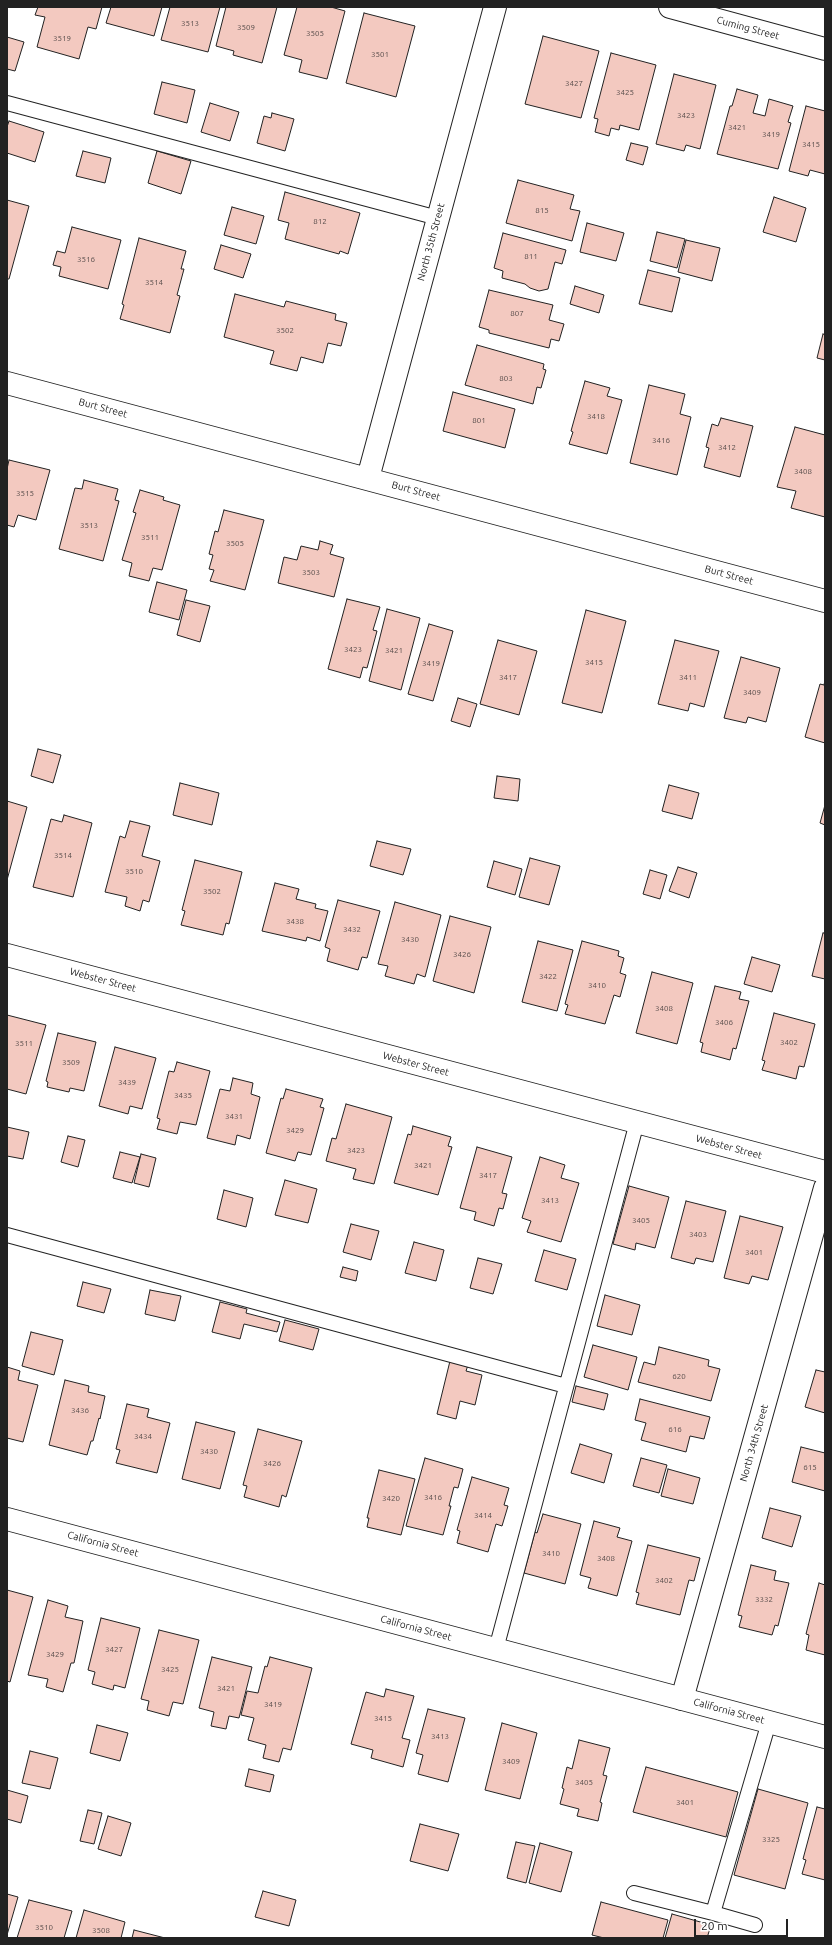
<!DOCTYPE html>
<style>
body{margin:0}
#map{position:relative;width:832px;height:1945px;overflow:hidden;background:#fff;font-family:Ubuntu,sans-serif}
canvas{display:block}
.frame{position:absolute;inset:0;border:8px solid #222;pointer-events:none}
.scale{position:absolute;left:694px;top:1919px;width:94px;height:18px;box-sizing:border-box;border:2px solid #222;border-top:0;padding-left:5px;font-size:12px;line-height:14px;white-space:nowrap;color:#222;-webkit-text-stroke:3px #fff;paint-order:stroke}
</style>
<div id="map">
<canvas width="832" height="1945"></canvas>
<div class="frame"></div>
<div class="scale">20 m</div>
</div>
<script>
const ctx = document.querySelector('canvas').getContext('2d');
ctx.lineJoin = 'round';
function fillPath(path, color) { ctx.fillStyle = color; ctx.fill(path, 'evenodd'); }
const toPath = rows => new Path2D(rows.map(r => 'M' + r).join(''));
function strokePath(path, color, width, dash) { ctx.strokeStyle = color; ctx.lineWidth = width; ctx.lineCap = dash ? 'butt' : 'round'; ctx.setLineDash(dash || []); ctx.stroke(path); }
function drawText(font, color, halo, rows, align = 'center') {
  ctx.font = font + ' Ubuntu,sans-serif'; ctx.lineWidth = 3; ctx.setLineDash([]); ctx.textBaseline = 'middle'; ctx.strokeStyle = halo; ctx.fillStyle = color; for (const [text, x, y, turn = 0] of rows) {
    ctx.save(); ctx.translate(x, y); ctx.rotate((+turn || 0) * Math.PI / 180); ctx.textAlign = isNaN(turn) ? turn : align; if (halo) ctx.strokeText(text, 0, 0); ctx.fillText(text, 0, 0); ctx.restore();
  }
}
const building = toPath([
 [38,7,102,7,96,29,88,27,79,59,37,47,45,17,35,15,38,7],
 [111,7,162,7,154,36,106,23,111,7],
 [170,7,220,7,208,52,161,40,170,7],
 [226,7,277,7,262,63,233,55,234,51,216,46,226,7],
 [297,7,331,7,345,11,327,79,299,72,302,60,284,55,297,7],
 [364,13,415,26,396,97,346,83,364,13],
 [543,36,599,51,581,118,525,104,543,36],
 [7,37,24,42,15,71,7,69,7,37],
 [611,53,656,65,639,130,620,125,619,130,611,128,609,136,595,132,598,119,594,118,611,53],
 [674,74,716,85,700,149,686,145,684,151,656,144,674,74],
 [162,82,195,90,187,123,154,114,162,82],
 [737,89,758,95,753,113,765,116,769,99,793,106,788,122,791,123,778,169,717,154,730,106,732,106,737,89],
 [210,103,239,112,230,141,201,132,210,103],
 [806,106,825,111,825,174,810,170,808,176,789,171,806,106],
 [272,113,294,119,285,151,257,143,264,116,271,118,272,113],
 [9,121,44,132,35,162,7,153,7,127,9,121],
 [631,143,648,147,643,165,626,160,631,143],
 [83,151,111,158,105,183,76,176,83,151],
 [157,151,191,161,181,194,148,183,157,151],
 [518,180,574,195,570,209,580,211,572,241,506,223,518,180],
 [285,192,360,213,348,254,340,251,339,254,285,239,289,223,278,220,285,192],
 [774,197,806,208,796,242,763,232,774,197],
 [7,200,29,206,9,279,7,279,7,200],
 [232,207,264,216,256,244,224,235,232,207],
 [587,223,624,233,616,261,580,252,587,223],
 [72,227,121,240,108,289,59,276,61,267,53,265,57,251,65,253,72,227],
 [657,232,685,239,677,268,650,261,657,232],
 [503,233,566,250,562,264,555,262,548,289,539,291,530,288,525,284,502,278,503,271,494,268,503,233],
 [139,238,186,251,181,269,184,269,177,295,180,296,170,333,120,319,124,305,122,304,139,238],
 [686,240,720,248,712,281,678,272,686,240],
 [221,245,251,254,243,278,214,269,221,245],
 [648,270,680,278,672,312,639,304,648,270],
 [575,286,604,295,599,313,570,304,575,286],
 [489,290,553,305,549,320,564,324,559,341,551,339,549,348,489,333,489,330,479,327,489,290],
 [235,294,284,307,286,301,336,314,335,320,347,323,341,346,328,343,323,363,301,357,297,371,270,364,274,351,224,337,235,294],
 [823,334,825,335,825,360,817,358,823,334],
 [477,345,544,364,543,369,546,370,541,388,537,387,533,404,465,385,477,345],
 [585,381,610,388,607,396,622,400,607,454,569,444,573,432,571,431,585,381],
 [649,385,685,394,680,414,691,417,677,475,630,463,649,385],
 [453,392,515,409,505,448,443,431,453,392],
 [721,418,753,426,740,477,704,467,709,448,706,447,712,424,718,426,721,418],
 [795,427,825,435,825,517,791,508,796,491,777,487,795,427],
 [9,460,50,470,36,520,18,515,14,527,7,525,7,469,9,460],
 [84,480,118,489,115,500,119,501,103,561,59,549,75,488,82,489,84,480],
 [140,490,164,497,163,500,180,505,162,570,153,568,149,581,129,576,132,563,122,560,136,513,133,512,140,490],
 [224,510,264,520,245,590,210,581,214,570,209,569,213,555,209,554,215,531,218,532,224,510],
 [320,541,333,545,330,554,344,558,334,597,278,583,284,557,297,560,301,546,318,550,320,541],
 [157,582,187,590,179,620,149,612,157,582],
 [347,599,380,607,373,630,377,631,367,668,363,667,360,678,328,669,347,599],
 [186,600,210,606,200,642,177,635,186,600],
 [387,609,420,618,401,690,369,681,387,609],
 [586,610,626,621,602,713,562,703,586,610],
 [429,624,453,631,433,701,408,694,429,624],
 [498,640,537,651,519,715,480,704,498,640],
 [675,640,719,651,704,707,690,703,688,711,658,704,675,640],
 [741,657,780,668,766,722,748,717,746,723,724,718,741,657],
 [825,680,825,743,805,737,820,684,824,685,825,680],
 [458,698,477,704,470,727,451,721,458,698],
 [38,749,61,755,53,783,31,776,38,749],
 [497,776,520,779,518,801,494,798,497,776],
 [180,783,219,793,212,825,173,815,180,783],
 [669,785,699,793,692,819,662,811,669,785],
 [7,801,27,807,7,880,7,801],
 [825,805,825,825,820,823,825,805],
 [64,815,92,823,73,897,33,887,51,819,62,822,64,815],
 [130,821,150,826,142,856,160,861,149,902,143,900,140,911,125,906,127,897,105,892,120,836,125,838,130,821],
 [377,841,411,849,403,875,370,866,377,841],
 [530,858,560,866,549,905,519,897,530,858],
 [195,860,242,872,229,924,226,923,223,935,181,925,185,911,182,910,195,860],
 [494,861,522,869,515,895,487,887,494,861],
 [678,867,697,873,689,898,669,891,678,867],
 [650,870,667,875,660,899,643,894,650,870],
 [275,883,299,889,296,899,316,904,315,908,328,911,320,941,307,937,306,941,262,931,275,883],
 [338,900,380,911,367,958,362,957,358,970,327,961,330,949,325,947,338,900],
 [395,902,441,915,425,977,417,974,414,984,385,976,388,966,378,964,395,902],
 [450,916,491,927,474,993,433,981,450,916],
 [823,933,825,933,825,979,812,976,823,933],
 [538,941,573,950,557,1011,522,1002,538,941],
 [582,941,619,951,618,956,624,958,620,973,626,975,620,997,614,995,605,1024,565,1014,568,1005,565,1004,582,941],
 [752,957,780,965,772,992,744,984,752,957],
 [652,972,693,983,677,1044,636,1033,652,972],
 [715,986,741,992,739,999,749,1001,736,1049,733,1048,730,1060,701,1052,703,1043,700,1042,715,986],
 [774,1013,815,1024,804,1067,799,1066,796,1079,762,1070,765,1061,762,1060,774,1013],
 [7,1015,46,1025,26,1094,7,1089,7,1015],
 [58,1033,96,1042,84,1091,70,1088,69,1092,47,1087,48,1082,46,1081,58,1033],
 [115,1047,156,1058,142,1109,130,1106,128,1114,99,1106,115,1047],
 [177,1062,210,1071,196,1125,180,1122,177,1134,157,1129,160,1119,157,1118,169,1071,174,1072,177,1062],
 [233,1078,253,1083,251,1094,260,1097,250,1139,237,1135,235,1145,207,1138,220,1089,230,1091,233,1078],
 [286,1089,323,1099,320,1107,324,1108,311,1155,298,1152,295,1161,266,1153,281,1098,283,1099,286,1089],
 [346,1104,392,1117,374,1184,353,1179,356,1169,326,1161,332,1138,336,1139,346,1104],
 [413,1126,451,1137,448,1146,452,1147,438,1195,394,1183,408,1134,411,1135,413,1126],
 [7,1127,29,1132,23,1159,7,1156,7,1127],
 [68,1136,85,1140,78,1167,61,1162,68,1136],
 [477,1147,512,1157,502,1193,507,1194,503,1209,499,1208,494,1226,474,1220,476,1212,460,1208,477,1147],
 [120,1152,140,1157,132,1183,113,1178,120,1152],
 [141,1154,156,1158,149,1187,134,1183,141,1154],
 [540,1157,565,1165,561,1178,579,1183,561,1242,527,1232,531,1221,522,1218,540,1157],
 [285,1180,317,1189,308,1223,275,1215,285,1180],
 [629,1186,669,1197,655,1248,636,1243,635,1250,613,1244,629,1186],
 [224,1190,253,1198,246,1227,217,1219,224,1190],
 [686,1201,726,1211,713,1262,696,1258,694,1264,671,1258,686,1201],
 [740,1216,783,1227,768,1280,752,1276,749,1284,724,1278,740,1216],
 [351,1224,379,1231,371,1260,343,1252,351,1224],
 [414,1242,444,1250,436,1281,405,1273,414,1242],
 [544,1250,576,1259,567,1290,535,1281,544,1250],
 [478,1258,502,1264,493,1294,470,1288,478,1258],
 [343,1267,358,1271,356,1281,340,1277,343,1267],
 [83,1282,111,1289,104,1313,77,1306,83,1282],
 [150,1290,181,1296,175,1321,145,1314,150,1290],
 [605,1295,640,1305,632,1335,597,1326,605,1295],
 [220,1302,247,1309,246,1313,280,1322,277,1332,244,1324,240,1339,212,1332,220,1302],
 [285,1320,319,1329,313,1350,279,1341,285,1320],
 [31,1332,63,1340,54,1375,22,1366,31,1332],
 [593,1345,637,1357,628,1390,584,1377,593,1345],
 [659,1347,709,1360,708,1366,720,1369,711,1401,638,1382,644,1362,655,1365,659,1347],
 [450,1361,468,1365,466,1371,482,1375,475,1405,460,1401,456,1419,437,1414,450,1361],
 [7,1367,20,1371,18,1380,38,1385,23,1442,7,1438,7,1367],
 [816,1370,825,1372,825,1413,805,1407,816,1370],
 [65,1380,89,1386,88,1392,105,1396,100,1419,99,1418,93,1441,91,1441,87,1455,49,1445,65,1380],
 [576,1386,608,1394,604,1410,572,1402,576,1386],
 [640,1399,710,1417,704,1439,690,1436,686,1452,641,1440,646,1423,635,1420,640,1399],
 [127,1404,149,1409,147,1417,170,1423,157,1473,116,1463,120,1450,116,1449,127,1404],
 [196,1422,235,1432,220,1489,182,1479,196,1422],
 [258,1429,302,1441,286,1497,282,1495,279,1507,244,1497,247,1486,243,1485,258,1429],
 [580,1444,612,1454,604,1483,571,1473,580,1444],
 [801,1447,825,1453,825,1491,792,1482,801,1447],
 [425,1458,463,1469,458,1488,454,1487,449,1506,451,1506,443,1535,406,1526,425,1458],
 [641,1458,667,1465,659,1493,633,1486,641,1458],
 [668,1469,700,1478,693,1504,661,1496,668,1469],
 [379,1470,415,1479,401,1535,367,1527,369,1518,367,1518,379,1470],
 [472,1477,509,1488,504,1505,508,1506,502,1526,496,1524,488,1552,457,1543,460,1531,457,1530,472,1477],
 [770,1508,801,1516,792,1547,762,1538,770,1508],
 [543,1514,581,1524,565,1584,524,1573,535,1532,537,1533,543,1514],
 [594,1521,620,1528,617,1537,632,1541,617,1596,588,1588,591,1578,580,1575,594,1521],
 [648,1545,700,1558,694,1581,689,1580,680,1615,636,1604,639,1593,636,1592,648,1545],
 [751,1565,776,1571,774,1580,789,1583,778,1626,775,1625,772,1635,739,1627,742,1616,738,1615,751,1565],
 [819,1583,825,1585,825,1655,806,1650,809,1635,806,1634,819,1583],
 [7,1590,33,1597,10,1682,7,1681,7,1590],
 [48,1600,68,1606,65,1617,83,1621,74,1663,71,1663,63,1692,46,1687,48,1679,28,1675,48,1600],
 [101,1618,140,1628,125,1688,114,1685,113,1690,92,1684,95,1672,88,1670,101,1618],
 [159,1630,199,1640,183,1704,173,1702,169,1716,147,1710,149,1701,141,1699,159,1630],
 [212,1657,252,1667,239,1718,229,1716,226,1729,211,1726,214,1712,199,1708,212,1657],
 [270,1657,312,1668,291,1750,283,1748,279,1762,263,1758,266,1745,248,1740,254,1718,241,1715,247,1691,258,1693,265,1666,267,1667,270,1657],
 [386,1689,414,1696,402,1738,410,1740,403,1767,371,1758,373,1750,351,1744,366,1692,384,1697,386,1689],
 [428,1709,465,1718,448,1782,418,1774,423,1755,416,1753,428,1709],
 [502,1723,537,1733,520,1799,485,1790,502,1723],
 [97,1725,128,1733,120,1761,90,1753,97,1725],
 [579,1740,610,1748,603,1775,607,1776,600,1802,602,1803,598,1821,577,1816,579,1809,560,1804,564,1789,562,1788,567,1767,572,1769,579,1740],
 [30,1751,58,1758,50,1789,22,1783,30,1751],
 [646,1767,738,1792,726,1837,633,1812,646,1767],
 [249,1769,274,1775,270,1792,245,1786,249,1769],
 [758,1789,808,1803,785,1889,734,1875,758,1789],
 [7,1790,28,1796,21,1823,7,1819,7,1790],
 [817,1807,825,1809,825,1880,802,1874,806,1860,803,1859,817,1807],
 [88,1810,102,1813,94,1844,80,1841,88,1810],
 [108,1816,131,1823,121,1856,98,1849,108,1816],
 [420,1824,459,1834,448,1871,410,1861,420,1824],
 [516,1842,535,1846,526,1883,507,1878,516,1842],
 [540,1843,572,1852,561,1892,529,1883,540,1843],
 [263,1891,296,1900,289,1926,255,1917,263,1891],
 [7,1894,18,1897,7,1935,7,1894],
 [29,1900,72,1911,64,1938,17,1938,29,1900],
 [601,1902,668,1920,663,1938,604,1938,592,1935,601,1902],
 [84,1910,125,1922,121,1938,76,1938,84,1910],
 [672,1914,711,1925,707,1938,665,1938,672,1914],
 [134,1930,165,1938,132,1938,134,1930]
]);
fillPath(building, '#f3c9c0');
strokePath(building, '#222', 1);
const lane = toPath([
 [7,103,438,218],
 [7,1235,566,1386],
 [496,1649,637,1122],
 [634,1893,713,1913,769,1722],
 [713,1913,755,1925]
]);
const street = toPath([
 [7,383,825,601],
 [368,478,495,7],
 [7,955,825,1172],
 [682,1699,825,1188]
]);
const secondary = toPath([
 [7,1519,825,1737]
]);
const primary = toPath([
 [670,7,825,49]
]);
strokePath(lane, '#222', 16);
strokePath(street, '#222', 24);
strokePath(secondary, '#222', 24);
strokePath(primary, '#222', 24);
strokePath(lane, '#fff', 14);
strokePath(street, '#fff', 22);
strokePath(secondary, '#fff', 22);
strokePath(primary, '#fff', 22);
drawText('8px', '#564c4a', null, [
 ["3513",190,23],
 ["3509",246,27],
 ["3505",315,33],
 ["3519",62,38],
 ["3501",380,54],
 ["3427",574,83],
 ["3425",625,92],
 ["3423",686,115],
 ["3421",737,127],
 ["3419",771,134],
 ["3415",811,144],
 ["815",542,210],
 ["812",320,221],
 ["811",531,256],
 ["3516",86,259],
 ["3514",154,282],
 ["807",517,313],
 ["3502",285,330],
 ["803",506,378],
 ["3418",596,416],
 ["801",479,420],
 ["3416",661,440],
 ["3412",727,447],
 ["3408",803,471],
 ["3515",25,493],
 ["3513",89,525],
 ["3511",150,537],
 ["3505",235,543],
 ["3503",311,572],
 ["3423",353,649],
 ["3421",394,650],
 ["3415",594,662],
 ["3419",431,663],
 ["3417",508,677],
 ["3411",688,677],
 ["3409",752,692],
 ["3514",63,855],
 ["3510",134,871],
 ["3502",212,891],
 ["3438",295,921],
 ["3432",352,929],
 ["3430",410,939],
 ["3426",462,954],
 ["3422",548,976],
 ["3410",597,985],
 ["3408",664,1008],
 ["3406",724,1022],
 ["3402",789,1042],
 ["3511",24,1043],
 ["3509",71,1062],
 ["3439",127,1082],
 ["3435",183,1095],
 ["3431",234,1116],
 ["3429",295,1130],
 ["3423",356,1150],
 ["3421",423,1165],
 ["3417",488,1175],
 ["3413",550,1200],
 ["3405",641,1220],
 ["3403",698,1234],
 ["3401",754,1252],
 ["620",679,1376],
 ["3436",80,1410],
 ["616",675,1429],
 ["3434",143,1436],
 ["3430",209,1451],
 ["3426",272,1463],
 ["615",810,1467],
 ["3416",433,1497],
 ["3420",391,1498],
 ["3414",483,1515],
 ["3410",551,1553],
 ["3408",606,1558],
 ["3402",664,1580],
 ["3332",764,1599],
 ["3427",114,1649],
 ["3429",55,1654],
 ["3425",170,1669],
 ["3421",226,1688],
 ["3419",273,1704],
 ["3415",383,1718],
 ["3413",440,1736],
 ["3409",511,1761],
 ["3405",584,1782],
 ["3401",685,1802],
 ["3325",771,1839],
 ["3510",44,1927],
 ["3508",101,1930]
]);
drawText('10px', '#222', '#fff', [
 ["Cuming Street",748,28,15],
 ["North 35th Street",431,242,-75],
 ["Burt Street",103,408,15],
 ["Burt Street",416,491,15],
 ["Burt Street",729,575,15],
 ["Webster Street",103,980,15],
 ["Webster Street",416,1064,15],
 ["Webster Street",729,1147,15],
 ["North 34th Street",754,1443,-74],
 ["California Street",103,1544,15],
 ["California Street",416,1628,15],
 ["California Street",729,1711,15]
]);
</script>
